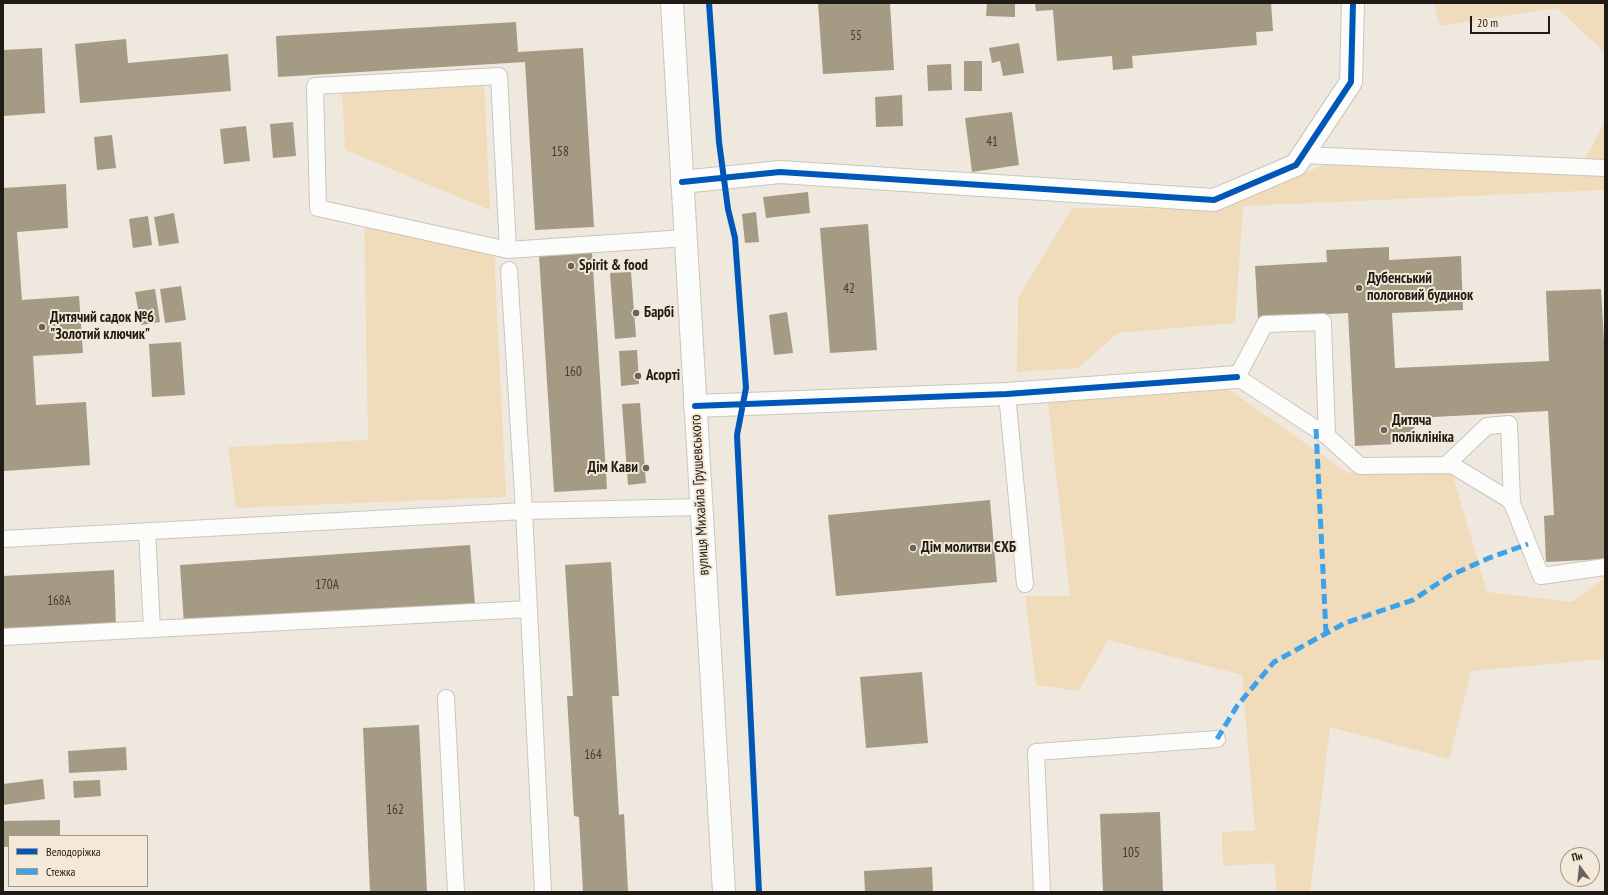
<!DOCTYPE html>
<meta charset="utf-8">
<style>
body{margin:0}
#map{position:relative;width:1608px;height:895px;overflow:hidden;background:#eee8de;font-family:"PT Sans Narrow",sans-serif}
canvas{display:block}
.frame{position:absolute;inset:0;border:4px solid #1f1b15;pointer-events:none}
.legend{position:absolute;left:8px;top:835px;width:140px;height:52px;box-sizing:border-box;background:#f4e9d8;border:1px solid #9f978a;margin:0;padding:5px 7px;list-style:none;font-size:12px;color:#1f1b15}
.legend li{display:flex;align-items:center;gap:8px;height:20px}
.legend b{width:20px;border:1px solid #9f978a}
.north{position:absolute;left:1560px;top:847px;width:40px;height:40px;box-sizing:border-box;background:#f4e9d8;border:1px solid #9f978a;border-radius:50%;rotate:345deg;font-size:11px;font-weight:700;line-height:16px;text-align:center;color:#1f1b15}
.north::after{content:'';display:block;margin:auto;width:14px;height:18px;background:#67635b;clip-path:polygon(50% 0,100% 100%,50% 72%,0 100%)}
.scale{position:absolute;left:1470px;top:16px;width:80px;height:18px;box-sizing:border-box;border:2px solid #1f1b15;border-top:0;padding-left:5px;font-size:12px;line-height:14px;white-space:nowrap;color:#1f1b15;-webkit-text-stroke:3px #f4e9d8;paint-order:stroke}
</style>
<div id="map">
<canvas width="1608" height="895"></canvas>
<div class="frame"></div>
<ul class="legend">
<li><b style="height:5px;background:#0057b8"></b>Велодоріжка</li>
<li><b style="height:5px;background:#3da2ea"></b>Стежка</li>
</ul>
<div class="north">Пн</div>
<div class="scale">20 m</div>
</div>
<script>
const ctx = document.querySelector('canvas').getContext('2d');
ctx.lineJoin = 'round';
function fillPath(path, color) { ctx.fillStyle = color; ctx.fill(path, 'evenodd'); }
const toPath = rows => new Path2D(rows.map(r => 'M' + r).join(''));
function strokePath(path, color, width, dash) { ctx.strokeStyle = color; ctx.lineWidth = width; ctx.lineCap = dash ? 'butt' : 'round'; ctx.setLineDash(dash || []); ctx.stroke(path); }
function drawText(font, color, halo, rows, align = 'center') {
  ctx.font = font + ' "PT Sans Narrow",sans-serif'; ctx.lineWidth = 4; ctx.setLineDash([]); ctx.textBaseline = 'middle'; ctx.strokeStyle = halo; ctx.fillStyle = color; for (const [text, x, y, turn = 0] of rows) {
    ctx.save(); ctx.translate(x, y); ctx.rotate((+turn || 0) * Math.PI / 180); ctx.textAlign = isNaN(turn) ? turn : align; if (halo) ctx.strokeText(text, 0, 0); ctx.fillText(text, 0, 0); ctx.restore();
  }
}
fillPath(toPath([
 [1434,3,1605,3,1605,53,1557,8,1440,26],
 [484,82,490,210,345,150,342,90],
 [1605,122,1605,190,1243,206,1235,323,1118,333,1078,368,1017,372,1018,298,1072,208,1216,209,1324,165,1576,175],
 [364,207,494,252,506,497,236,508,228,447,368,440],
 [1228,389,1348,473,1451,469,1487,592,1572,602,1605,578,1605,659,1471,671,1449,759,1330,727,1310,892,1276,892,1275,863,1223,866,1222,832,1255,830,1242,675,1108,640,1079,691,1036,685,1025,596,1070,596,1048,403]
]), '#f0dcba');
fillPath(toPath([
 [818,3,890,3,894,70,823,74],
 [987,3,1015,3,1015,17,986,16],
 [1035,3,1271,3,1273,31,1256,32,1257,45,1132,56,1133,68,1113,70,1112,56,1057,61,1053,10,1036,11],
 [516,22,518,52,583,48,594,227,535,230,525,62,278,77,276,36],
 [126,39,128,63,228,54,231,91,80,103,75,44],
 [1019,43,1024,73,1003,76,1000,61,992,63,989,48],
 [42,48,45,113,3,116,3,50],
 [964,61,982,61,982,91,964,91],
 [951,64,952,90,928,91,927,65],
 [902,95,903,126,876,127,875,97],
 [1012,112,1019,165,972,172,965,118],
 [293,122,296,156,273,158,270,124],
 [246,126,250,161,224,164,220,129],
 [112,135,116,168,97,170,94,137],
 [66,184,68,228,17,232,22,300,79,296,83,353,33,356,36,405,86,402,90,465,4,471,3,188],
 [808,192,810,213,766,218,763,197],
 [756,212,759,242,745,243,742,214],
 [174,213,179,243,159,246,154,217],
 [148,216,152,245,133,248,129,219],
 [868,224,877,350,830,353,820,228],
 [1389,247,1389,260,1461,256,1463,310,1392,313,1395,368,1549,361,1546,291,1601,289,1605,359,1605,559,1546,562,1544,516,1554,515,1548,411,1414,418,1415,443,1355,446,1348,313,1258,318,1255,266,1327,262,1326,250],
 [592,252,607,489,554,492,539,255],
 [631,272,636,337,615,339,610,273],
 [181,286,186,320,165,323,160,289],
 [155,289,160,322,141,325,135,292],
 [787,312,793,353,774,355,769,315],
 [181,342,185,395,152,397,149,344],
 [637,350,639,384,621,386,619,351],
 [640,403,646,483,628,485,622,404],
 [990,500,997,582,836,596,828,515],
 [470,545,475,604,184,625,180,565],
 [611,562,619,696,612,696,619,815,624,814,628,892,583,892,579,817,574,816,567,696,573,696,565,565],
 [114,570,116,627,3,632,3,576],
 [922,672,928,743,866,748,860,677],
 [419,725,427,892,370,892,363,728],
 [126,747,127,770,69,773,68,751],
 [43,779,45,799,3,805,3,784],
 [100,780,101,796,74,798,73,781],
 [1160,812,1163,892,1103,892,1100,814],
 [60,820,60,836,9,836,9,847,3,847,3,821],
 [932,867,933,892,865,892,864,871]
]), '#a59a83');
const lane = toPath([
 [1303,155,1605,168],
 [508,250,499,76,315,86,318,208,508,250,685,238],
 [509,270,524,511,543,892],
 [1007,394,1025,584],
 [1327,436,1323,322,1265,324,1237,377,1327,436,1360,466,1452,465,1508,499,1512,503,1541,576,1605,567],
 [1446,465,1487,426,1509,424,1512,503],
 [147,531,152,629],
 [3,539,524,511,701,507],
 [3,637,529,609],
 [446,698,456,892],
 [1042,892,1036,752,1217,739]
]);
const street = toPath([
 [682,182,780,172,1214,200,1296,165,1351,82,1353,3],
 [695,406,1007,394,1237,377]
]);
const secondary = toPath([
 [672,3,724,892]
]);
strokePath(lane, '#cac6be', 18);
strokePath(street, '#cac6be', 24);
strokePath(secondary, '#cac6be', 24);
strokePath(lane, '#fcfcfa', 16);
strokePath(street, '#fcfcfa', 22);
strokePath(secondary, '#fcfcfa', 22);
strokePath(toPath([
 [1316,429,1326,633],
 [1217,739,1237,706,1274,662,1345,623,1413,600,1449,576,1489,558,1528,544]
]), '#3da2ea', 5, [10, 5]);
strokePath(toPath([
 [709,3,719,142,728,209,735,238,746,388,737,435,759,892],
 [682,182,780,172,1214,200,1296,165,1351,82,1353,3],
 [695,406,1007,394,1237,377]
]), '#0057b8', 6);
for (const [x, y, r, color] of [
 [571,266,4,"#67635b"],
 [1359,288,4,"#67635b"],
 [636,313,4,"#67635b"],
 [42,327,4,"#67635b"],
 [638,376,4,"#67635b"],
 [1384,430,4,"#67635b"],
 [646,468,4,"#67635b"],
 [913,548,4,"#67635b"]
]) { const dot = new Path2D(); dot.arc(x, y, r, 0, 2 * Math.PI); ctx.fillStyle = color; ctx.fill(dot); strokePath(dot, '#f4e9d8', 1.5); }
drawText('13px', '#403b30', null, [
 ["55",856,36],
 ["41",992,142],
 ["158",560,152],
 ["42",849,289],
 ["160",573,372],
 ["170А",327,585],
 ["168А",59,601],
 ["164",593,755],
 ["162",395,810],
 ["105",1131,853]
]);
drawText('bold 15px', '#1f1b15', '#f4e9d8', [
 ["Spirit & food",579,266],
 ["Дубенський",1367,279],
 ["пологовий будинок",1367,296],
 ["Барбі",644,313],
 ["Дитячий садок №6",50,318],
 ["\"Золотий ключик\"",50,335],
 ["Асорті",646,376],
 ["Дитяча",1392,421],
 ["поліклініка",1392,438],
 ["Дім Кави",638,468,"right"],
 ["Дім молитви ЄХБ",921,548]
], 'left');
drawText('15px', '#1f1b15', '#f4e9d8', [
 ["вулиця Михайла Грушевського",700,495,-93]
]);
</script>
